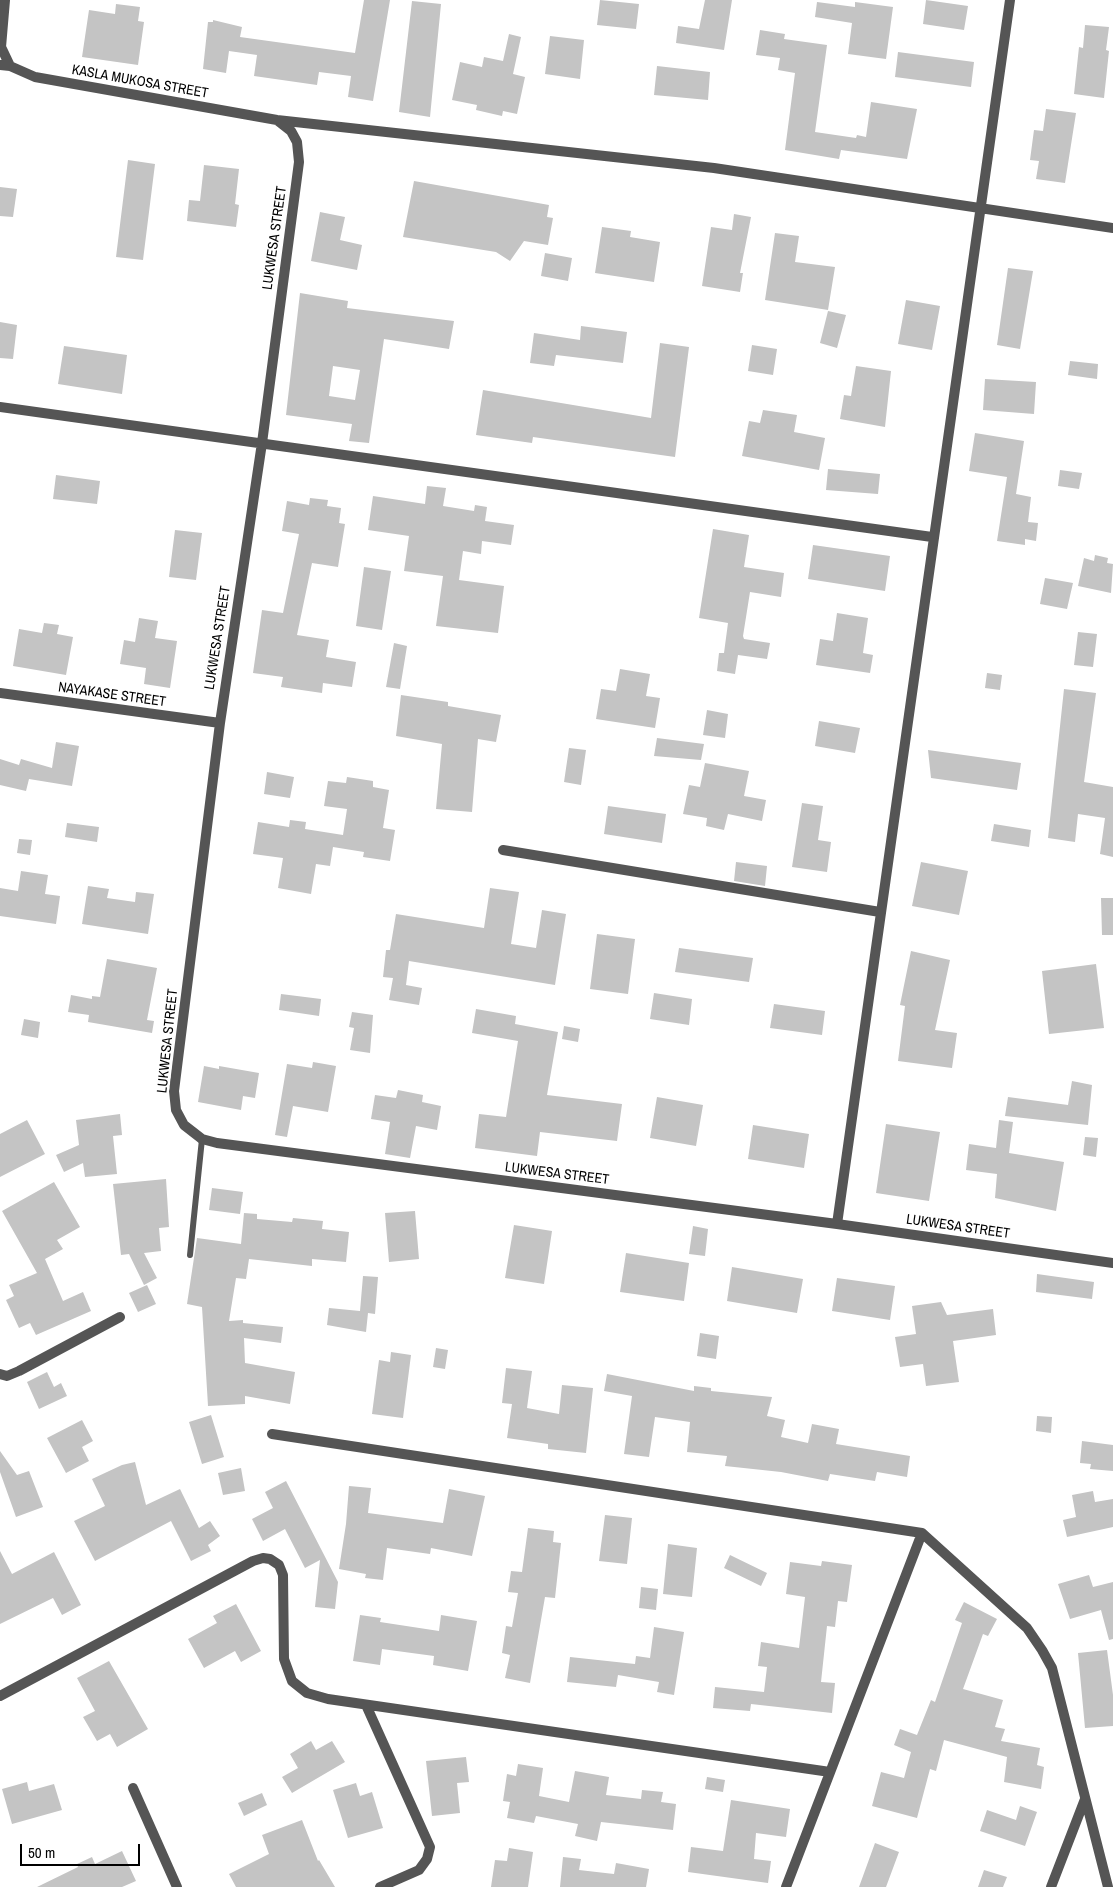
<!DOCTYPE html>
<style>
body{margin:0}
#map{position:relative;width:1113px;height:1887px;overflow:hidden;background:#fff;font-family:"Archivo Narrow",sans-serif}
canvas{display:block}
.scale{position:absolute;left:20px;top:1844px;width:120px;height:22px;box-sizing:border-box;border:2px solid #000;border-top:0;padding-left:6px;font-size:15px;line-height:18px;white-space:nowrap;color:#000;-webkit-text-stroke:4px #fff;paint-order:stroke}
</style>
<div id="map">
<canvas width="1113" height="1887"></canvas>
<div class="scale">50 m</div>
</div>
<script>
const ctx = document.querySelector('canvas').getContext('2d');
ctx.lineJoin = 'round';
function fillPath(path, color) { ctx.fillStyle = color; ctx.fill(path, 'evenodd'); }
const toPath = rows => new Path2D(rows.map(r => 'M' + r).join(''));
function strokePath(path, color, width, dash) { ctx.strokeStyle = color; ctx.lineWidth = width; ctx.lineCap = dash ? 'butt' : 'round'; ctx.setLineDash(dash || []); ctx.stroke(path); }
function drawText(font, color, halo, rows, align = 'center') {
  ctx.font = font + ' "Archivo Narrow",sans-serif'; ctx.lineWidth = 5; ctx.setLineDash([]); ctx.textBaseline = 'middle'; ctx.strokeStyle = halo; ctx.fillStyle = color; for (const [text, x, y, turn = 0] of rows) {
    ctx.save(); ctx.translate(x, y); ctx.rotate((+turn || 0) * Math.PI / 180); ctx.textAlign = isNaN(turn) ? turn : align; if (halo) ctx.strokeText(text, 0, 0); ctx.fillText(text, 0, 0); ctx.restore();
  }
}
fillPath(toPath([
 [364,0,390,0,373,101,348,97,351,76,319,72,317,85,254,76,257,55,229,51,226,73,203,69,208,22,213,22,213,20,242,27,240,37,355,53],
 [600,0,639,4,636,29,597,25],
 [705,0,732,0,724,50,676,43,678,26,699,29],
 [926,0,968,6,964,30,923,24],
 [412,1,441,4,430,117,399,112],
 [817,2,855,7,855,2,893,7,886,59,848,54,852,23,815,17],
 [116,4,140,7,138,21,144,22,138,65,82,57,89,10,115,14],
 [1085,25,1109,27,1106,50,1109,51,1104,98,1074,94,1079,47,1083,48],
 [760,30,785,34,784,39,827,45,815,132,856,138,857,135,866,137,871,102,917,109,907,159,841,150,839,159,785,150,795,73,778,70,780,58,756,55],
 [509,34,521,37,513,74,525,77,517,114,503,111,502,116,476,110,477,105,452,100,460,62,482,67,484,57,503,61],
 [550,36,584,40,580,79,545,74],
 [898,52,974,62,971,87,895,77],
 [657,66,710,72,708,100,654,95],
 [1046,109,1076,113,1065,183,1036,179,1039,161,1030,160,1034,130,1043,131],
 [128,160,155,164,143,260,116,257],
 [204,165,239,169,235,204,239,205,236,227,187,221,189,200,200,201],
 [414,181,549,205,547,217,553,218,548,245,524,241,510,261,496,252,403,237],
 [0,187,17,189,13,217,0,216],
 [320,212,345,217,340,240,362,245,357,270,311,261],
 [734,214,751,217,740,273,743,273,740,292,702,286,711,227,732,230],
 [602,227,631,231,630,237,660,242,654,282,595,273],
 [775,233,799,236,795,262,835,267,828,310,765,300],
 [545,253,572,258,568,281,541,276],
 [1008,268,1033,271,1020,349,997,345],
 [300,293,348,301,347,308,454,321,449,349,384,339,369,443,349,441,352,424,286,415],
 [333,366,360,370,355,400,329,396],
 [906,300,940,306,932,350,898,344],
 [828,311,846,315,837,348,820,343],
 [0,322,17,325,13,359,0,358],
 [581,326,627,332,623,363,556,355,554,366,530,363,534,333,580,340],
 [660,343,689,347,675,457,533,437,532,443,476,435,483,390,651,418],
 [752,345,777,349,773,375,748,371],
 [64,346,127,355,122,394,58,384],
 [1070,361,1098,364,1097,379,1068,375],
 [856,366,891,371,885,427,840,419,844,395,851,396],
 [985,379,1036,382,1034,414,983,410],
 [763,410,797,415,794,432,825,438,819,470,742,456,749,421,760,423],
 [975,433,1024,441,1016,494,1031,497,1028,522,1038,523,1036,541,1025,539,1025,545,997,541,1007,477,969,471],
 [828,469,880,474,878,494,826,490],
 [1060,470,1082,473,1079,489,1058,486],
 [56,475,100,481,97,504,53,499],
 [427,486,446,488,443,506,474,511,475,505,487,507,485,521,514,525,511,545,482,541,481,554,463,551,459,580,504,586,498,633,436,626,443,576,404,571,409,536,368,530,373,496,425,504],
 [310,498,328,500,327,506,341,508,339,523,345,524,338,567,312,563,297,635,329,640,326,657,356,662,352,687,323,683,322,693,281,687,283,677,253,673,262,610,283,613,299,534,282,531,287,501,309,505],
 [713,529,749,535,744,567,784,573,781,597,750,592,743,636,744,639,770,643,767,659,738,655,735,674,717,671,719,653,724,653,728,623,699,618],
 [175,530,202,533,196,580,169,577],
 [813,545,890,556,885,591,808,579],
 [1095,555,1108,558,1107,563,1113,564,1111,593,1078,586,1084,558,1094,561],
 [364,567,391,571,382,630,356,626],
 [1045,578,1073,583,1067,609,1040,604],
 [837,613,868,618,863,653,873,655,870,673,816,665,820,639,833,641],
 [139,618,158,621,155,638,177,641,170,688,144,684,146,668,120,664,124,640,135,642],
 [44,623,59,625,57,634,73,637,66,675,13,666,19,629,42,633],
 [1078,632,1097,634,1093,667,1074,665],
 [394,643,407,646,400,689,386,687],
 [620,669,650,674,646,696,660,698,655,728,596,719,601,689,616,691],
 [987,673,1002,675,1000,690,985,688],
 [1064,689,1096,693,1084,782,1113,787,1113,857,1100,854,1105,818,1078,814,1075,842,1048,838],
 [401,695,448,702,448,706,501,715,496,742,478,739,472,812,436,809,442,744,396,736],
 [707,710,728,714,725,738,703,735],
 [819,721,860,728,855,753,815,746],
 [657,738,704,744,701,760,654,756],
 [56,742,79,746,72,786,29,779,26,791,0,785,0,759,19,765,21,759,52,768],
 [569,748,586,750,581,785,564,782],
 [928,750,1021,763,1017,790,931,778],
 [705,763,749,771,744,796,766,800,762,821,728,814,724,830,706,826,707,818,683,814,689,785,700,787],
 [267,772,294,777,290,798,264,794],
 [347,777,373,781,373,787,389,790,383,828,395,830,390,861,363,857,364,852,333,847,330,866,316,864,311,894,278,888,283,858,253,854,258,822,289,827,290,820,306,822,305,829,343,835,347,809,324,806,328,781,346,783],
 [802,803,823,806,818,840,831,842,827,872,792,867],
 [608,806,666,814,662,843,604,834],
 [67,823,99,827,97,842,65,837],
 [994,824,1031,830,1029,847,991,841],
 [19,839,32,840,30,855,17,853],
 [736,862,767,866,765,886,734,881],
 [921,862,968,871,959,915,912,906],
 [21,871,48,875,45,894,60,896,56,924,0,916,0,888,18,891],
 [88,886,109,889,107,898,135,902,136,892,154,894,148,934,82,924],
 [490,888,519,892,511,944,536,948,542,910,566,914,555,985,409,961,406,985,422,988,419,1005,389,1000,393,978,383,977,386,950,390,950,396,914,484,928],
 [1101,898,1113,898,1113,935,1102,935],
 [597,934,635,939,628,994,590,989],
 [679,948,753,958,749,982,675,972],
 [911,951,950,960,935,1030,957,1033,952,1068,898,1061,905,1006,900,1005],
 [107,959,157,968,147,1020,154,1021,152,1033,88,1022,89,1015,68,1012,71,995,92,999,92,996,100,997],
 [1096,964,1104,1028,1049,1034,1042,971],
 [654,993,692,999,689,1025,650,1019],
 [281,994,321,999,319,1016,279,1010],
 [774,1004,825,1011,822,1035,770,1028],
 [476,1009,516,1016,515,1024,558,1032,547,1095,622,1104,617,1141,540,1132,537,1156,475,1148,479,1114,506,1117,518,1041,472,1033],
 [352,1012,373,1015,370,1053,350,1050,354,1028,349,1027],
 [24,1019,40,1022,38,1038,21,1035],
 [564,1026,580,1029,578,1042,562,1039],
 [313,1062,336,1066,328,1112,293,1106,287,1137,275,1135,287,1064,312,1068],
 [204,1066,219,1069,219,1066,259,1073,255,1098,243,1096,241,1110,198,1102],
 [1072,1081,1092,1085,1088,1125,1005,1116,1008,1097,1068,1105],
 [398,1090,423,1095,422,1102,441,1106,437,1130,416,1126,410,1158,385,1154,390,1122,371,1119,375,1095,396,1098],
 [657,1097,703,1105,696,1146,650,1138],
 [120,1114,122,1135,113,1136,117,1174,85,1177,83,1163,64,1172,56,1155,79,1145,76,1120],
 [27,1120,45,1154,0,1177,0,1134],
 [999,1120,1013,1122,1009,1153,1064,1162,1056,1211,995,1198,997,1174,966,1170,969,1144,996,1148],
 [886,1124,940,1132,929,1201,876,1193],
 [753,1125,809,1134,804,1168,748,1159],
 [1085,1137,1098,1138,1096,1157,1083,1155],
 [166,1179,169,1227,159,1228,161,1251,144,1253,157,1278,144,1285,129,1254,121,1255,113,1184],
 [54,1182,80,1227,57,1240,63,1249,45,1259,63,1301,83,1292,91,1311,36,1335,30,1323,19,1328,6,1300,14,1296,9,1285,37,1273,2,1211],
 [212,1188,243,1192,240,1214,209,1210],
 [415,1211,419,1259,389,1262,385,1213],
 [244,1213,257,1214,257,1219,292,1222,293,1218,323,1221,322,1229,349,1232,346,1262,312,1259,312,1266,249,1259,246,1279,236,1278,229,1321,243,1320,243,1323,283,1327,281,1343,244,1338,245,1363,295,1372,290,1404,245,1396,245,1404,208,1406,202,1307,187,1304,197,1238,241,1244],
 [514,1225,552,1231,544,1284,505,1278],
 [693,1226,708,1229,705,1256,689,1254],
 [626,1253,689,1263,684,1301,620,1292],
 [732,1267,803,1279,797,1313,727,1301],
 [1037,1274,1094,1282,1092,1299,1036,1292],
 [363,1276,378,1277,375,1314,368,1313,366,1332,327,1325,329,1308,360,1311],
 [837,1278,895,1286,890,1320,832,1311],
 [147,1285,156,1304,138,1312,129,1293],
 [941,1302,947,1315,993,1309,996,1335,953,1341,959,1382,926,1386,923,1364,900,1367,895,1337,916,1334,912,1306],
 [700,1333,719,1336,716,1359,697,1356],
 [436,1348,448,1350,445,1369,433,1367],
 [391,1352,411,1355,403,1418,372,1414,379,1360,390,1362],
 [506,1368,532,1371,527,1408,559,1414,562,1385,593,1388,586,1453,548,1449,548,1444,507,1438,512,1404,502,1403],
 [47,1372,54,1387,61,1383,67,1396,39,1409,27,1382],
 [607,1374,694,1391,694,1386,711,1388,711,1391,772,1397,767,1416,785,1420,781,1437,808,1443,812,1424,839,1429,836,1444,910,1456,907,1477,877,1472,875,1481,830,1474,828,1481,781,1472,725,1466,727,1456,687,1452,690,1422,655,1417,649,1457,624,1454,632,1396,604,1391],
 [211,1415,224,1457,202,1464,189,1422],
 [1037,1416,1052,1417,1051,1433,1036,1431],
 [82,1420,93,1441,82,1447,89,1461,66,1473,47,1438],
 [1082,1441,1113,1445,1113,1471,1090,1469,1091,1464,1080,1463],
 [0,1451,17,1475,29,1471,43,1507,16,1517,0,1472],
 [135,1462,146,1505,180,1489,199,1528,210,1521,220,1536,208,1545,211,1551,191,1561,171,1521,95,1561,74,1521,105,1506,92,1479,122,1465],
 [241,1468,245,1491,223,1495,218,1473],
 [286,1481,338,1582,335,1609,315,1607,320,1560,305,1568,285,1529,263,1541,252,1519,273,1508,265,1492],
 [349,1486,371,1488,368,1513,443,1523,449,1489,485,1496,472,1556,431,1548,430,1554,387,1548,383,1580,365,1578,366,1574,339,1569,346,1524],
 [1093,1491,1095,1502,1113,1499,1113,1527,1067,1537,1063,1520,1076,1517,1072,1495],
 [605,1515,632,1518,627,1564,599,1561],
 [528,1528,554,1531,553,1542,561,1543,555,1598,545,1597,530,1683,505,1678,510,1655,502,1653,506,1626,512,1627,518,1593,508,1592,511,1571,522,1572],
 [668,1544,697,1548,692,1597,663,1594],
 [0,1551,12,1574,54,1552,81,1605,62,1615,53,1598,0,1624],
 [730,1555,767,1573,761,1586,724,1568],
 [822,1561,852,1565,847,1602,838,1601,835,1627,827,1626,821,1682,835,1683,832,1713,751,1704,750,1711,713,1708,715,1687,764,1692,767,1667,758,1666,761,1642,799,1648,805,1597,786,1594,790,1562,821,1566],
 [1089,1575,1093,1587,1113,1582,1113,1639,1109,1640,1101,1610,1070,1619,1058,1584],
 [641,1587,658,1589,656,1610,639,1608],
 [964,1602,997,1619,988,1636,983,1634,963,1689,1003,1700,995,1727,1005,1729,1001,1741,1040,1748,1037,1765,1044,1767,1041,1789,1004,1782,1007,1757,944,1740,936,1771,930,1769,917,1818,872,1806,881,1772,904,1778,911,1752,894,1745,900,1729,917,1735,931,1700,935,1702,962,1623,955,1620],
 [236,1604,261,1651,241,1662,235,1651,204,1668,188,1639,217,1623,213,1616],
 [360,1615,381,1618,380,1622,439,1631,441,1615,477,1621,468,1671,433,1665,434,1656,382,1649,380,1665,353,1661],
 [654,1627,684,1632,674,1695,657,1692,659,1682,618,1675,616,1687,567,1682,570,1657,635,1664,636,1656,650,1658],
 [1107,1650,1113,1695,1113,1726,1085,1728,1078,1653],
 [109,1661,148,1729,117,1747,110,1734,97,1741,83,1717,95,1711,77,1678],
 [311,1741,316,1750,332,1741,345,1762,292,1793,282,1777,298,1768,290,1754],
 [466,1757,469,1782,457,1783,460,1813,432,1816,426,1761],
 [518,1764,543,1768,539,1796,569,1802,575,1771,609,1777,606,1795,641,1799,642,1790,663,1792,661,1802,676,1804,673,1830,601,1822,597,1841,575,1836,578,1824,536,1816,534,1823,507,1818,510,1802,503,1801,507,1774,516,1776],
 [707,1777,725,1780,723,1792,705,1789],
 [27,1782,29,1791,54,1784,62,1810,12,1824,2,1789],
 [356,1783,360,1796,372,1792,383,1828,348,1838,333,1790],
 [262,1793,267,1805,244,1816,238,1803],
 [731,1800,790,1809,786,1837,756,1833,754,1859,771,1861,768,1883,688,1872,691,1847,723,1851],
 [1020,1806,1037,1812,1025,1846,980,1831,987,1810,1016,1820],
 [302,1820,318,1861,319,1860,335,1887,236,1887,229,1874,269,1854,262,1835],
 [875,1843,899,1852,886,1887,859,1887],
 [509,1848,533,1852,528,1887,491,1887,495,1860,507,1861],
 [122,1851,136,1881,122,1887,37,1887,78,1867,77,1864,92,1857,95,1864],
 [563,1857,581,1859,579,1870,614,1874,616,1863,649,1869,646,1887,560,1887],
 [984,1870,1007,1877,1003,1887,978,1887]
]), '#c4c4c4');
strokePath(toPath([
 [190,1255,202,1139]
]), '#555', 6);
strokePath(toPath([
 [5,0,1,47,10,66],
 [0,65,10,66,35,77,277,120,714,168,1113,228],
 [277,120,291,131,297,142,299,162,262,443,220,723,174,1091,176,1110,184,1125,202,1139,217,1143,837,1224,1113,1263],
 [0,407,932,537],
 [0,693,220,723],
 [503,850,880,912],
 [837,1224,1010,0],
 [0,1374,7,1376,19,1371,120,1317],
 [272,1434,922,1533,1027,1628,1042,1650,1052,1668,1108,1887],
 [0,1696,253,1561,263,1558,270,1559,279,1565,283,1575,284,1659,292,1681,307,1693,328,1699,830,1772],
 [366,1705,430,1847,427,1859,419,1870,380,1887],
 [133,1788,177,1887],
 [786,1887,922,1533],
 [1051,1887,1085,1799]
]), '#555', 10);
drawText('14px', '#000', '#fff', [
 ["KASLA MUKOSA STREET",140,82,10],
 ["LUKWESA STREET",275,238,-82],
 ["LUKWESA STREET",218,638,-81],
 ["NAYAKASE STREET",112,695,8],
 ["LUKWESA STREET",168,1041,-84],
 ["LUKWESA STREET",557,1174,7],
 ["LUKWESA STREET",958,1227,8]
]);
</script>
